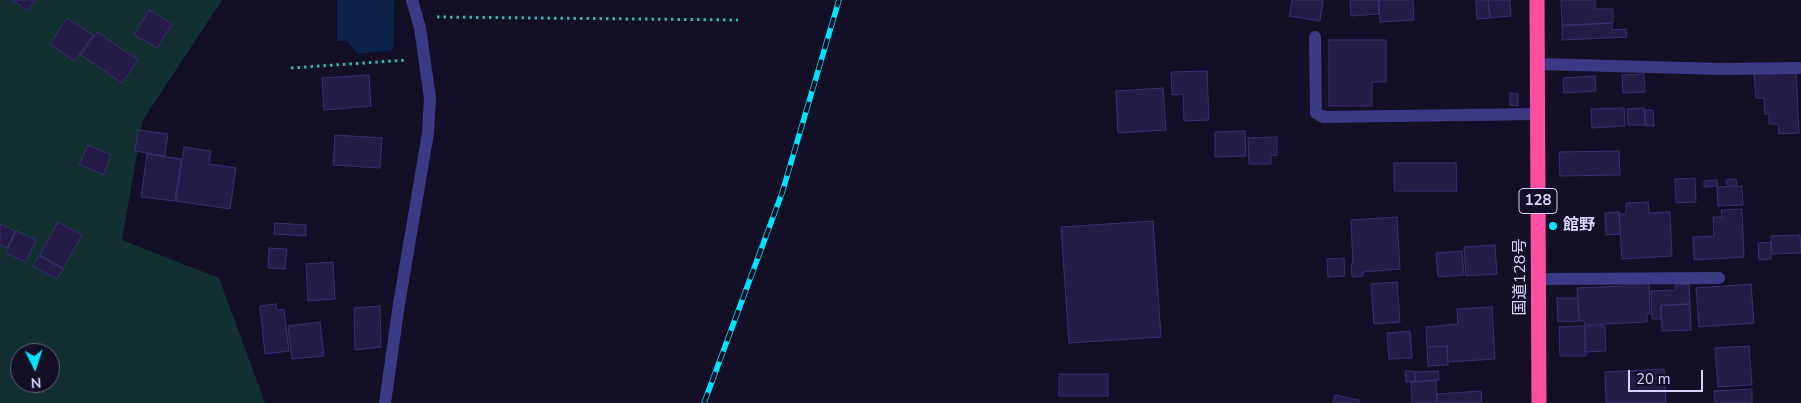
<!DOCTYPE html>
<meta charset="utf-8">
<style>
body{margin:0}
#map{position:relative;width:1801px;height:403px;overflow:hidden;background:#130f26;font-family:"Nunito Sans",sans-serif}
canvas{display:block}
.north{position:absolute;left:10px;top:343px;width:50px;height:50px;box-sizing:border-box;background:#130f26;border:1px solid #625e7d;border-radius:50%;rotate:176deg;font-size:14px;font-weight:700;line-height:20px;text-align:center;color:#d9d4ff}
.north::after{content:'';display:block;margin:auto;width:18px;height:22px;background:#00e5ff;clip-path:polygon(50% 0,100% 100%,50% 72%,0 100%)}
.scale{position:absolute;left:1628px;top:370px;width:75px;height:22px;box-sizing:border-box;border:2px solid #d9d4ff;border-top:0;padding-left:6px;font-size:15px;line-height:18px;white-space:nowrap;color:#d9d4ff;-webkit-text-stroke:4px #130f26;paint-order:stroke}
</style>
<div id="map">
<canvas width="1801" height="403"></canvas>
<div class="north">N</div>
<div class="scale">20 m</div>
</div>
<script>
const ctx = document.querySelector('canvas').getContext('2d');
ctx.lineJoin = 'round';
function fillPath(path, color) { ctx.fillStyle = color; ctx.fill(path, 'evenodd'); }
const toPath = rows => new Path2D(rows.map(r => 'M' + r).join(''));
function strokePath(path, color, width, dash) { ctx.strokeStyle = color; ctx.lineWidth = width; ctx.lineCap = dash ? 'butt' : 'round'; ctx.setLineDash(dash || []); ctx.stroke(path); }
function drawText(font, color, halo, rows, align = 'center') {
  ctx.font = font + ' "Nunito Sans","Noto Sans JP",sans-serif'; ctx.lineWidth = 4.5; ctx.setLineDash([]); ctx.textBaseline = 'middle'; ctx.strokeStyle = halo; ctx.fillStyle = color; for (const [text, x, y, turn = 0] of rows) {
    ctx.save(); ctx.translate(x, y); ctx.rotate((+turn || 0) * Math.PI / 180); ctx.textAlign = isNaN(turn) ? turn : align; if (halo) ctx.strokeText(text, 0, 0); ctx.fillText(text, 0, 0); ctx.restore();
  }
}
fillPath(toPath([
 [0,0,222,0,143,120,122,240,219,278,265,403,0,403],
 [20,353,50,353,50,383,20,383]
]), '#12302f');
fillPath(toPath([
 [337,0,394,0,393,50,358,54,347,41,337,41]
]), '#0c2248');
const building = toPath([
 [13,0,36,0,27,11,13,0],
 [1292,0,1323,0,1320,21,1289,16,1292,0],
 [1350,0,1378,0,1379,14,1351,16,1350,0],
 [1379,0,1413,0,1414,20,1380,22,1379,0],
 [1476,0,1488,0,1490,18,1477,19,1476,0],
 [1488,0,1510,0,1511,16,1490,18,1488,0],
 [1561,0,1595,0,1595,9,1613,9,1613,23,1562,25,1561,0],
 [149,10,172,24,157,48,134,35,149,10],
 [67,18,93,35,75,61,50,44,67,18],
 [1612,23,1612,30,1626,29,1627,37,1562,40,1562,26,1612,23],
 [97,32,138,60,122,83,81,55,97,32],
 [1329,40,1386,40,1386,82,1372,82,1372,106,1329,106,1329,40],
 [1207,71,1209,120,1184,121,1183,94,1172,95,1171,72,1207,71],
 [1796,71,1799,133,1779,134,1778,124,1769,124,1769,114,1765,114,1764,98,1756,98,1754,73,1796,71],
 [1644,74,1645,92,1623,93,1622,75,1644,74],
 [369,75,371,106,324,110,322,78,369,75],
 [1595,76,1596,91,1564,93,1563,78,1595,76],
 [1163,88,1166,130,1118,133,1116,91,1163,88],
 [1510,93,1518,94,1518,106,1510,105,1510,93],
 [1624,108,1625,126,1592,128,1591,109,1624,108],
 [1644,108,1645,125,1628,125,1627,109,1644,108],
 [1645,110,1653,110,1654,126,1646,126,1645,110],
 [138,130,168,134,165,156,135,151,138,130],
 [1245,131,1246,156,1215,157,1215,132,1245,131],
 [335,135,382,138,380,168,333,165,335,135],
 [1277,137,1277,155,1271,156,1271,164,1249,164,1248,138,1277,137],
 [88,145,111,155,103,175,79,164,88,145],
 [184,147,211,151,209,164,236,168,230,209,176,201,184,147],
 [1619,151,1620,175,1560,176,1559,152,1619,151],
 [147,154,181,159,175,201,141,197,147,154],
 [1394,163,1456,163,1457,191,1394,191,1394,163],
 [1695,178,1696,202,1676,203,1675,179,1695,178],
 [1736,179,1737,185,1727,185,1726,180,1736,179],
 [1717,180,1717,186,1704,187,1704,181,1717,180],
 [1742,186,1743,205,1718,206,1717,187,1742,186],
 [1648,202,1649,213,1670,212,1672,256,1622,259,1619,214,1626,214,1626,203,1648,202],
 [1742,209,1744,257,1694,260,1693,237,1714,236,1713,217,1722,217,1721,210,1742,209],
 [1619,212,1620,234,1606,235,1605,213,1619,212],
 [1397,217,1400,269,1363,272,1363,276,1352,277,1351,264,1353,264,1351,220,1397,217],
 [1153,221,1161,337,1069,343,1061,227,1153,221],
 [58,222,82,235,63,268,40,255,58,222],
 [275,223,306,225,306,236,274,234,275,223],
 [0,224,15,231,7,248,0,245,0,224],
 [16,231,36,240,26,262,6,253,16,231],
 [1800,235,1801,253,1772,254,1771,236,1800,235],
 [1771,242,1771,259,1759,260,1758,243,1771,242],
 [1495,245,1497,274,1466,276,1464,247,1495,245],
 [269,248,287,249,285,269,268,268,269,248],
 [1462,251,1464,275,1438,277,1436,253,1462,251],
 [39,256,63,269,57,279,33,266,39,256],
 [1344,258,1345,276,1328,277,1327,259,1344,258],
 [333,262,335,299,308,301,306,264,333,262],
 [1649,281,1650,314,1647,314,1647,322,1585,325,1584,321,1579,321,1577,288,1624,286,1624,282,1649,281],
 [1397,282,1400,322,1374,324,1371,284,1397,282],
 [1689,284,1690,304,1661,305,1661,319,1652,319,1651,291,1675,290,1675,285,1689,284],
 [1751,284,1754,323,1699,327,1696,288,1751,284],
 [1557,298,1578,298,1579,321,1558,322,1557,298],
 [276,304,277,310,284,309,289,351,265,354,260,306,276,304],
 [1690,304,1691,330,1662,331,1661,306,1690,304],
 [380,306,381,347,355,350,354,308,380,306],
 [1492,307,1495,359,1448,362,1447,346,1427,347,1426,327,1458,324,1457,309,1492,307],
 [320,322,324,356,292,359,288,326,320,322],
 [1585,326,1586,356,1560,356,1559,327,1585,326],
 [1585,326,1605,326,1606,351,1585,352,1585,326],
 [1410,331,1412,358,1389,359,1387,333,1410,331],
 [1447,346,1448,365,1428,366,1427,347,1447,346],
 [1749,346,1752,385,1718,387,1715,348,1749,346],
 [1664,369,1666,403,1606,403,1605,372,1664,369],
 [1405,371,1415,371,1415,382,1406,382,1405,371],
 [1438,371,1439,380,1415,382,1415,372,1438,371],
 [1059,374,1108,374,1108,396,1059,396,1059,374],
 [1436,380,1437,403,1412,403,1411,382,1436,380],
 [1752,389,1752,403,1715,403,1714,391,1752,389],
 [1481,391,1482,403,1437,403,1437,394,1481,391],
 [1335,395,1359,400,1359,403,1333,403,1335,395]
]);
fillPath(building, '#241b47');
strokePath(building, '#3b2d73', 1);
strokePath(toPath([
 [437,17,738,20],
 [291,68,407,60]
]), '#2fb8b0', 3, [2.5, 4]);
strokePath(toPath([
 [1315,37,1316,113,1323,117,1537,114],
 [1537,64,1722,69,1801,68],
 [1539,279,1719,278],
 [385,403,399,304,428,133,430,98,420,28,412,0]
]), '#3d3a85', 12);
strokePath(toPath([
 [1537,0,1539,403]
]), '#ff4fa3', 15);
const rail = toPath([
 [704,403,782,193,839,0]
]);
strokePath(rail, '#00e5ff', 5.5);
strokePath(rail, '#130f26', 4, [11]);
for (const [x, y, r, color] of [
 [1553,226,5,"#00e5ff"]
]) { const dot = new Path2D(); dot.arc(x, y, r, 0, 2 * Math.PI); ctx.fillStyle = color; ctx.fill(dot); strokePath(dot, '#130f26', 2); }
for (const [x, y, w] of [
 [1538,201,38]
]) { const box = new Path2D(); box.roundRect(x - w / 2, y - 12.5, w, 25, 4); ctx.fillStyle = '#130f26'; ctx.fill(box); strokePath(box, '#d9d4ff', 1); }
drawText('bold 15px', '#d9d4ff', null, [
 ["128",1538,201]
]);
drawText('bold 16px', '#d9d4ff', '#130f26', [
 ["館野",1563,226]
], 'left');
drawText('16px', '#d9d4ff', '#130f26', [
 ["国道128号",1521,277,-90]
]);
</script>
